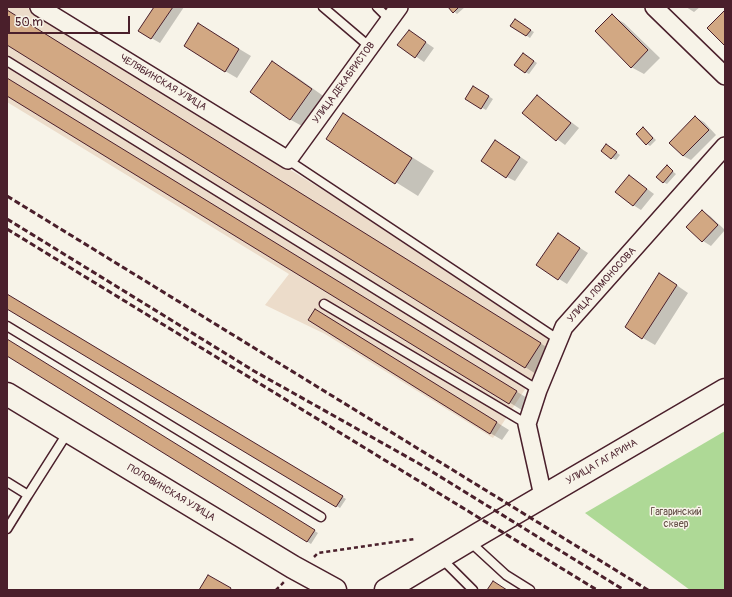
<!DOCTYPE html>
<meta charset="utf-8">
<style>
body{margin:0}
#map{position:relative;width:732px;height:597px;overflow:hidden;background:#f7f3e8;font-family:Pangolin,sans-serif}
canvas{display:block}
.frame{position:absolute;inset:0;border:8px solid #4a1f2b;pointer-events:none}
.scale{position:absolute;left:8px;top:16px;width:122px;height:18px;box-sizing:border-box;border:2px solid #4a1f2b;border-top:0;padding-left:5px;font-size:12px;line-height:14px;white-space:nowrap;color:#4a1f2b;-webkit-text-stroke:3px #f7f3e8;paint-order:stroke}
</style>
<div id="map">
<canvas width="732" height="597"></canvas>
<div class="frame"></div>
<div class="scale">50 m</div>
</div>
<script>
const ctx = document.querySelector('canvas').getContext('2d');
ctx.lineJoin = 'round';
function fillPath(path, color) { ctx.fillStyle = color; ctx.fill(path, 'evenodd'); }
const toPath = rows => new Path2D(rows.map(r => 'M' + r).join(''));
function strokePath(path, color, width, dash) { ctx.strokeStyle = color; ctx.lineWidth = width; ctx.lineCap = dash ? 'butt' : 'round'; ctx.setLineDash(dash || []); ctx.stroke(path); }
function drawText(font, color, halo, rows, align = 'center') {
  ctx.font = font + ' Pangolin,sans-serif'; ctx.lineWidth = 3; ctx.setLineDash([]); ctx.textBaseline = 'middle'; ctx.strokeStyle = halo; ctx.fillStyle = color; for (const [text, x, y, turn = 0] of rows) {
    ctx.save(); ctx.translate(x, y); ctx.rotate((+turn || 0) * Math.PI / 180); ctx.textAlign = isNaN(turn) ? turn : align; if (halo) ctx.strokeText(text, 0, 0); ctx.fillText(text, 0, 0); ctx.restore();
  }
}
fillPath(toPath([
 [7,7,26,7,560,336,493,438,325,334,265,305,289,274,7,102]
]), '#ecdcca');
fillPath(toPath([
 [725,431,725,590,690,590,585,513]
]), '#aed996');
fillPath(toPath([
 [155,7,184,7,160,43,139,31],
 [449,7,465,7,457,14],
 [686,7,700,7,694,12],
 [7,10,556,353,541,377,7,44],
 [612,16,624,23,660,58,644,74,631,67],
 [515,21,534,32,530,38,512,26],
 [409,31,434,48,424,62,399,45],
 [211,32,251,56,237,78,225,71],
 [527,56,537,63,529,74,525,72],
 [272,63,294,75,333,103,313,132,291,120,252,92],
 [7,79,532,401,525,412,7,95],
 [474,87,493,99,486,110,467,99],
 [537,96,579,128,565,145,523,113],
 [343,114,434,171,418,196,327,139],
 [695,117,704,122,716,135,691,160,683,156],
 [643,128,656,140,650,146,647,144],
 [504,146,528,162,515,181,507,177],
 [610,148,620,155,616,160,612,158],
 [667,167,676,174,667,184,663,182],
 [630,176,654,194,641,210,633,205],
 [702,211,710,216,725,230,711,246,703,241],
 [558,234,588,253,567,284,537,265],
 [672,282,688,293,655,345,643,338],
 [7,295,346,499,340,508,7,308],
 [328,317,509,430,502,440,490,433],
 [7,340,318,533,311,544,7,355],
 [7,514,13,517,7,527]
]), '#0003');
const building = toPath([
 [154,7,173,7,151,39,138,31,154,7],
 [448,7,459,7,453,13,448,7],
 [7,10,541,343,525,368,7,45,7,10],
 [725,10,725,46,707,28,725,10],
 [612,14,648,50,631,68,595,31,612,14],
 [515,19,531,30,526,36,510,26,515,19],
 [198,23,239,49,225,72,184,46,198,23],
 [409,30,426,42,415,58,397,45,409,30],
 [523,53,534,61,525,73,514,65,523,53],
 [272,61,312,89,290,120,250,92,272,61],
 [7,78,517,391,509,404,7,96,7,78],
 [473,86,489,96,481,109,465,99,473,86],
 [537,95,571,123,556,141,522,113,537,95],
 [343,113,412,158,395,184,326,139,343,113],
 [695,116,709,130,683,156,669,143,695,116],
 [643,127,653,138,646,145,636,134,643,127],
 [495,140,520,157,506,178,481,161,495,140],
 [606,144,617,152,611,159,601,151,606,144],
 [667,165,673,171,663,183,656,177,667,165],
 [629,175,647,189,633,206,615,192,629,175],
 [702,210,718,225,702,242,686,227,702,210],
 [558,233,580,248,558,280,536,265,558,233],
 [659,273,677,285,642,339,625,327,659,273],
 [7,294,343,496,336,507,7,309,7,294],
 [315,309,497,422,490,434,308,320,315,309],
 [7,339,315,530,307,542,7,356,7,339],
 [208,575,231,588,230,590,199,590,208,575],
 [493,581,507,590,487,590,493,581]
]);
fillPath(building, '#d2a883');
strokePath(building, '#4a1f2b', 1);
const lane = toPath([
 [323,7,370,47],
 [377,7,390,20],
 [7,61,538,390],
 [288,160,559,340],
 [324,304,527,424],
 [7,326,321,517],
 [7,482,28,495,68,432],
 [7,529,28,495],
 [469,541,506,575,530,590],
 [441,558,473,590]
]);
const street = toPath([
 [39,7,288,160,399,7],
 [654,7,725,76],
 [543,496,527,424,538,390,564,327,725,146]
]);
const secondary = toPath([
 [7,394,293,567,335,590],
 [386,590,479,534,725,390]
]);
strokePath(lane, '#4a1f2b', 11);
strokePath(street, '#4a1f2b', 20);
strokePath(secondary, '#4a1f2b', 25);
strokePath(toPath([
 [314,557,318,553,415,539],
 [276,590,284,582]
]), '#4a1f2b', 2.5, [4, 3]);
strokePath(lane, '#f7f3e8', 8);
strokePath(street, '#f7f3e8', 17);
strokePath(secondary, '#f7f3e8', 22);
strokePath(toPath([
 [7,196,648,590],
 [7,219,254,371,418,463,624,590],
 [7,229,597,590]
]), '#4a1f2b', 3, [6, 3]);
drawText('10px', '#4a1f2b', '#f7f3e8', [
 ["ЧЕЛЯБИНСКАЯ УЛИЦА",163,83,31],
 ["УЛИЦА ДЕКАБРИСТОВ",344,83,-54],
 ["УЛИЦА ЛОМОНОСОВА",602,285,-48],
 ["УЛИЦА ГАГАРИНА",602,462,-30],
 ["ПОЛОВИНСКАЯ УЛИЦА",171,493,31]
]);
drawText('10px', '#634e46', '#f7f3e8', [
 ["Гагаринский",676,512],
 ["сквер",676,524]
]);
</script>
